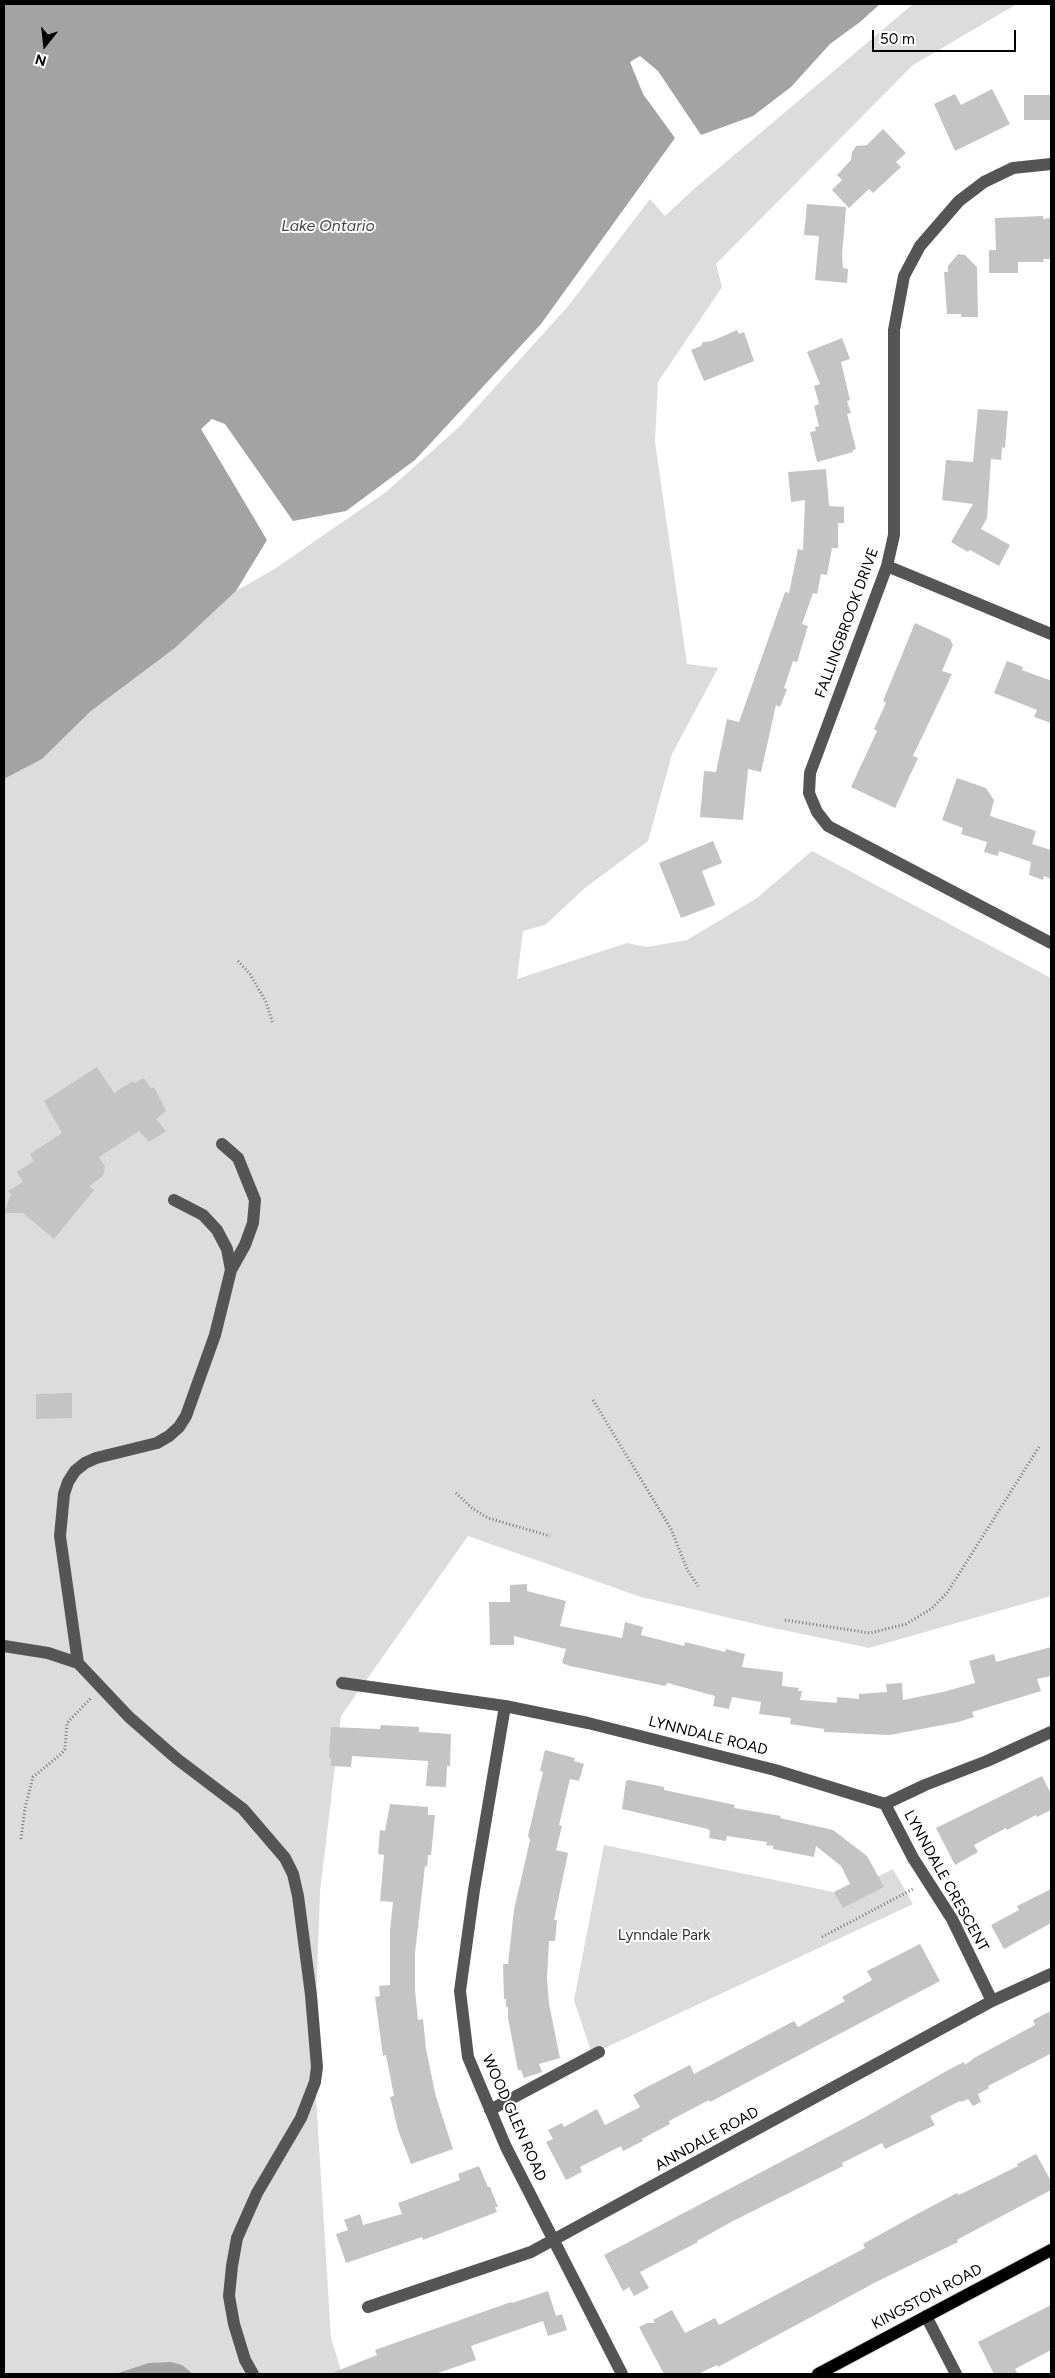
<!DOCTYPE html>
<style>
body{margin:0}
#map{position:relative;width:1055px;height:2378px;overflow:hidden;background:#fff;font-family:Figtree,sans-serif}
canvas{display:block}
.frame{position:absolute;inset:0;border:5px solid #000;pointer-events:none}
.north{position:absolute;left:20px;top:20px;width:50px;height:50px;-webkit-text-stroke:4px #fff;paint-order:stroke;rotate:196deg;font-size:14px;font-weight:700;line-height:20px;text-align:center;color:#000}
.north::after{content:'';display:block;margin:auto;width:18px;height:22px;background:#000;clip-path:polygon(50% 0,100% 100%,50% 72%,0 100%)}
.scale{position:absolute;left:872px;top:30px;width:144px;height:22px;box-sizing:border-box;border:2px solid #000;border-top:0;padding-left:6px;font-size:15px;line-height:18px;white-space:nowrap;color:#000;-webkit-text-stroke:4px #fff;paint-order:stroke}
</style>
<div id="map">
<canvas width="1055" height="2378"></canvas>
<div class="frame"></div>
<div class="north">N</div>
<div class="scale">50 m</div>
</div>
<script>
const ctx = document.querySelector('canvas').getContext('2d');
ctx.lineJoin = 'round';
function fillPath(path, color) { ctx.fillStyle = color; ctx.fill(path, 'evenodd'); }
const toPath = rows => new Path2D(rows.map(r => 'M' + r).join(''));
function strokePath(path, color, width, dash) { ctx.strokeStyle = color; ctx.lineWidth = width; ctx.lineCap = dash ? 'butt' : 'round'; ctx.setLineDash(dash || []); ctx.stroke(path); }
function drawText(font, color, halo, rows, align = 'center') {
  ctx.font = font + ' Figtree,sans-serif'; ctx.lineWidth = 4; ctx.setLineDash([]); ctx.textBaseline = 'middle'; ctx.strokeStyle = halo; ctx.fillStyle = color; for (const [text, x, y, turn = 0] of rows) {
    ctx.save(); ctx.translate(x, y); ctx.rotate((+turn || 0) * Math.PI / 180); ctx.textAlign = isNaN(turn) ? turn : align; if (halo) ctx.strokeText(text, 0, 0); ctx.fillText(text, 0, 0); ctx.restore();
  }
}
fillPath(toPath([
 [913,4,1017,4,913,65,716,264,722,287,658,382,655,442,687,664,718,668,672,754,648,841,585,888,545,925,523,931,517,979,627,943,647,947,687,940,757,898,812,851,1051,978,1051,1596,869,1648,764,1626,641,1597,468,1536,341,1716,320,1892,314,2064,331,2338,342,2374,4,2374,4,779,42,759,91,711,175,648,236,591,276,568,386,492,459,427,569,305,650,199,665,216,694,189],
 [604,1845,843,1894,893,1869,913,1904,592,2054,574,2000]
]), '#dcdcdc');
fillPath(toPath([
 [4,4,880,4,860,22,830,44,791,87,753,116,701,135,658,71,640,56,630,62,643,94,675,138,541,324,415,460,346,511,293,521,225,424,212,419,201,429,267,540,236,591,175,648,91,711,42,759,4,779],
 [171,2362,182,2365,193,2374,115,2374,149,2363]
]), '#a3a3a3');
fillPath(toPath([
 [992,89,1010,124,955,151,934,104,955,94,961,105],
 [1024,95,1051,95,1051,120,1024,120],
 [883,129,906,153,896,162,901,167,873,193,869,189,849,208,832,190,842,180,837,175,851,160,852,152,856,146,867,145],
 [807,204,846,207,842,256,843,268,848,269,847,283,815,280,819,236,804,235],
 [1043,216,1043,219,1051,218,1051,259,1043,259,1044,262,1018,262,1018,273,989,273,989,250,996,250,995,218],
 [958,254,965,255,977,267,978,317,961,317,961,314,947,314,944,272,948,272,948,266],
 [737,330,739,334,744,332,754,361,704,381,691,350,701,346,703,342,712,341],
 [842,338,850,359,841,362,850,400,847,401,851,413,847,414,856,449,853,450,853,452,817,462,810,432,816,431,815,427,819,426,814,406,819,404,814,386,820,384,807,352],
 [978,409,1008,411,1005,448,1002,447,1001,460,991,459,987,518,981,529,1010,545,999,566,970,550,968,552,951,542,973,504,942,500,946,460,973,462],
 [826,469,829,506,844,507,844,523,838,523,838,548,832,548,827,575,821,574,817,594,813,593,802,624,808,626,797,662,793,661,784,688,787,689,780,707,776,705,761,772,748,769,743,820,700,817,704,771,716,772,727,719,739,722,785,592,789,593,798,549,803,550,805,500,791,502,788,472],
 [915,623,950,639,953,645,942,671,952,674,913,756,918,758,895,808,851,787,877,731,874,729,886,703,883,701],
 [1007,661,1023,667,1022,670,1049,680,1051,677,1051,723,1034,717,1037,710,994,693],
 [957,778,986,788,994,800,990,816,1036,831,1032,844,1051,850,1051,879,1044,876,1043,880,1029,875,1031,862,999,851,998,856,984,852,987,842,961,834,963,828,942,820],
 [713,841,722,863,702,871,715,905,681,918,659,863],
 [97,1067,114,1093,133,1081,134,1083,144,1078,151,1089,154,1087,166,1111,156,1119,166,1131,149,1142,139,1131,99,1157,105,1167,103,1176,89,1186,94,1190,54,1239,23,1213,4,1213,11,1194,8,1191,23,1182,17,1172,34,1161,30,1154,62,1133,44,1101],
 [72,1393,72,1418,36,1419,36,1394],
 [527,1584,527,1591,566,1601,560,1626,622,1638,625,1622,643,1627,641,1635,684,1646,685,1642,725,1652,726,1649,745,1654,742,1667,783,1672,782,1686,799,1688,798,1691,802,1691,800,1700,837,1703,837,1697,859,1699,859,1694,887,1692,886,1684,902,1683,903,1700,943,1692,975,1683,969,1661,994,1654,996,1662,1051,1647,1051,1676,1037,1679,1041,1691,972,1712,974,1717,958,1722,890,1735,824,1732,824,1729,790,1724,791,1718,759,1714,761,1702,732,1697,729,1709,713,1706,715,1696,668,1683,665,1686,570,1666,562,1663,566,1649,514,1636,514,1645,490,1645,489,1602,510,1602,510,1585],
 [381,1725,419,1727,419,1732,451,1734,450,1766,447,1766,446,1787,426,1786,428,1761,352,1756,351,1767,331,1766,331,1758,329,1757,331,1727,380,1729],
 [545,1750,575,1758,574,1761,584,1764,579,1781,570,1779,559,1825,562,1826,556,1850,568,1853,554,1920,557,1920,555,1941,549,1941,547,1978,549,2004,560,2058,539,2064,542,2072,524,2078,521,2070,518,2070,508,2018,508,2007,506,2007,506,1999,504,1999,503,1964,508,1964,514,1910,530,1840,528,1836,543,1772,540,1771],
 [1042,1776,1051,1794,1051,1810,1037,1817,1036,1815,1007,1830,1006,1828,974,1845,978,1852,955,1865,936,1828],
 [629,1780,664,1787,664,1790,735,1805,734,1808,781,1816,780,1818,833,1830,867,1856,884,1887,843,1908,834,1892,850,1884,841,1866,816,1846,814,1857,773,1849,773,1846,766,1845,767,1842,727,1836,726,1841,709,1838,710,1831,708,1829,622,1809,626,1781],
 [390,1804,428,1807,428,1815,435,1815,431,1855,428,1855,427,1867,425,1866,415,1953,415,1990,418,2020,423,2019,426,2049,436,2097,453,2149,411,2164,398,2130,390,2097,394,2096,386,2055,383,2056,375,1997,380,1996,379,1986,390,1985,390,1930,393,1902,380,1901,384,1855,378,1854,380,1830,385,1831],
 [1051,1889,1051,1923,1004,1949,991,1925,1019,1910,1017,1906],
 [920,1944,940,1981,710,2102,709,2100,669,2121,670,2124,642,2139,643,2141,623,2151,621,2146,580,2167,582,2172,566,2180,546,2142,553,2139,548,2130,562,2123,564,2127,597,2109,605,2125,640,2107,633,2095,645,2088,690,2065,694,2074,794,2021,798,2027,845,2001,842,1997,872,1980,867,1971],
 [1051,2011,1051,2056,1050,2054,988,2086,989,2088,978,2094,981,2102,973,2106,968,2099,961,2102,960,2101,930,2116,935,2125,885,2149,882,2143,842,2163,843,2166,733,2221,697,2241,698,2242,640,2272,649,2288,634,2296,629,2287,623,2291,604,2255,864,2118,950,2069,964,2062,965,2065,974,2058,1035,2025,1033,2020],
 [1036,2154,1051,2181,1051,2190,964,2236,957,2240,958,2242,878,2281,718,2367,717,2365,698,2374,664,2374,639,2327,647,2323,655,2323,653,2320,672,2310,685,2333,715,2318,719,2325,865,2248,863,2244,919,2213,957,2193,959,2195,1018,2166,1017,2164],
 [479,2166,488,2187,490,2187,498,2207,495,2207,497,2212,423,2240,422,2237,346,2263,336,2234,348,2230,344,2220,360,2214,363,2225,402,2214,398,2203,460,2180,458,2174],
 [548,2291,556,2316,562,2314,567,2330,548,2336,543,2321,471,2346,476,2360,435,2374,332,2374,332,2373,377,2355,375,2350,511,2302,512,2303],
 [1051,2305,1051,2350,1015,2369,1018,2374,994,2374,978,2342]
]), '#c4c4c4');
const major = toPath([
 [818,2374,1051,2250]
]);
strokePath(major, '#dbdbdb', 14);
strokePath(toPath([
 [238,961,250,974,266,1002,273,1024],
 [593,1400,671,1529,688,1571,698,1586],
 [456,1493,472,1508,488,1518,550,1536],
 [785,1620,870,1633,906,1624,931,1609,947,1593,1039,1447],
 [21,1839,25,1808,33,1777,61,1754,65,1749,67,1723,91,1698],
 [822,1937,915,1888]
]), '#777', 3, [1, 2.5]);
strokePath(toPath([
 [1051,164,1013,168,984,182,959,201,920,246,904,276,894,330,894,535,887,566,810,773,809,793,817,812,828,826,1051,943],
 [887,566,1051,634],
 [222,1144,238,1158,255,1200,253,1223,245,1245,231,1270],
 [4,1646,48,1653,78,1663,129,1717,177,1759,243,1809,285,1858,293,1874,298,1896,311,1995,317,2067,315,2082,301,2118,257,2193,237,2238,232,2266,229,2296,234,2324,245,2360,253,2374],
 [78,1663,60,1536,64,1494,68,1482,75,1471,85,1463,96,1458,157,1443,169,1436,179,1427,186,1416,215,1335,231,1270,227,1249,217,1230,203,1215,174,1200],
 [342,1683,505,1706,588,1723,775,1770,885,1804,925,1785,987,1761,1051,1732],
 [505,1706,474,1890,460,1991,468,2057,506,2147,622,2374],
 [885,1804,913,1858,952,1919,992,2001],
 [490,2110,599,2052],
 [368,2307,531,2252,992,2001,1051,1974],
 [926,2316,956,2374]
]), '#555', 12);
strokePath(major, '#000', 12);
drawText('15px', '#000', '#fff', [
 ["FALLINGBROOK DRIVE",847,623,-70],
 ["LYNNDALE ROAD",708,1736,14],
 ["LYNNDALE CRESCENT",946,1881,61],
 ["WOOD GLEN ROAD",514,2118,66],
 ["ANNDALE ROAD",707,2139,-29],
 ["KINGSTON ROAD",927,2297,-28]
]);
drawText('15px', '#333', '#fff', [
 ["Lynndale Park",664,1936]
]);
drawText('italic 16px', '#444', '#fff', [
 ["Lake Ontario",328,226]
]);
</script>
